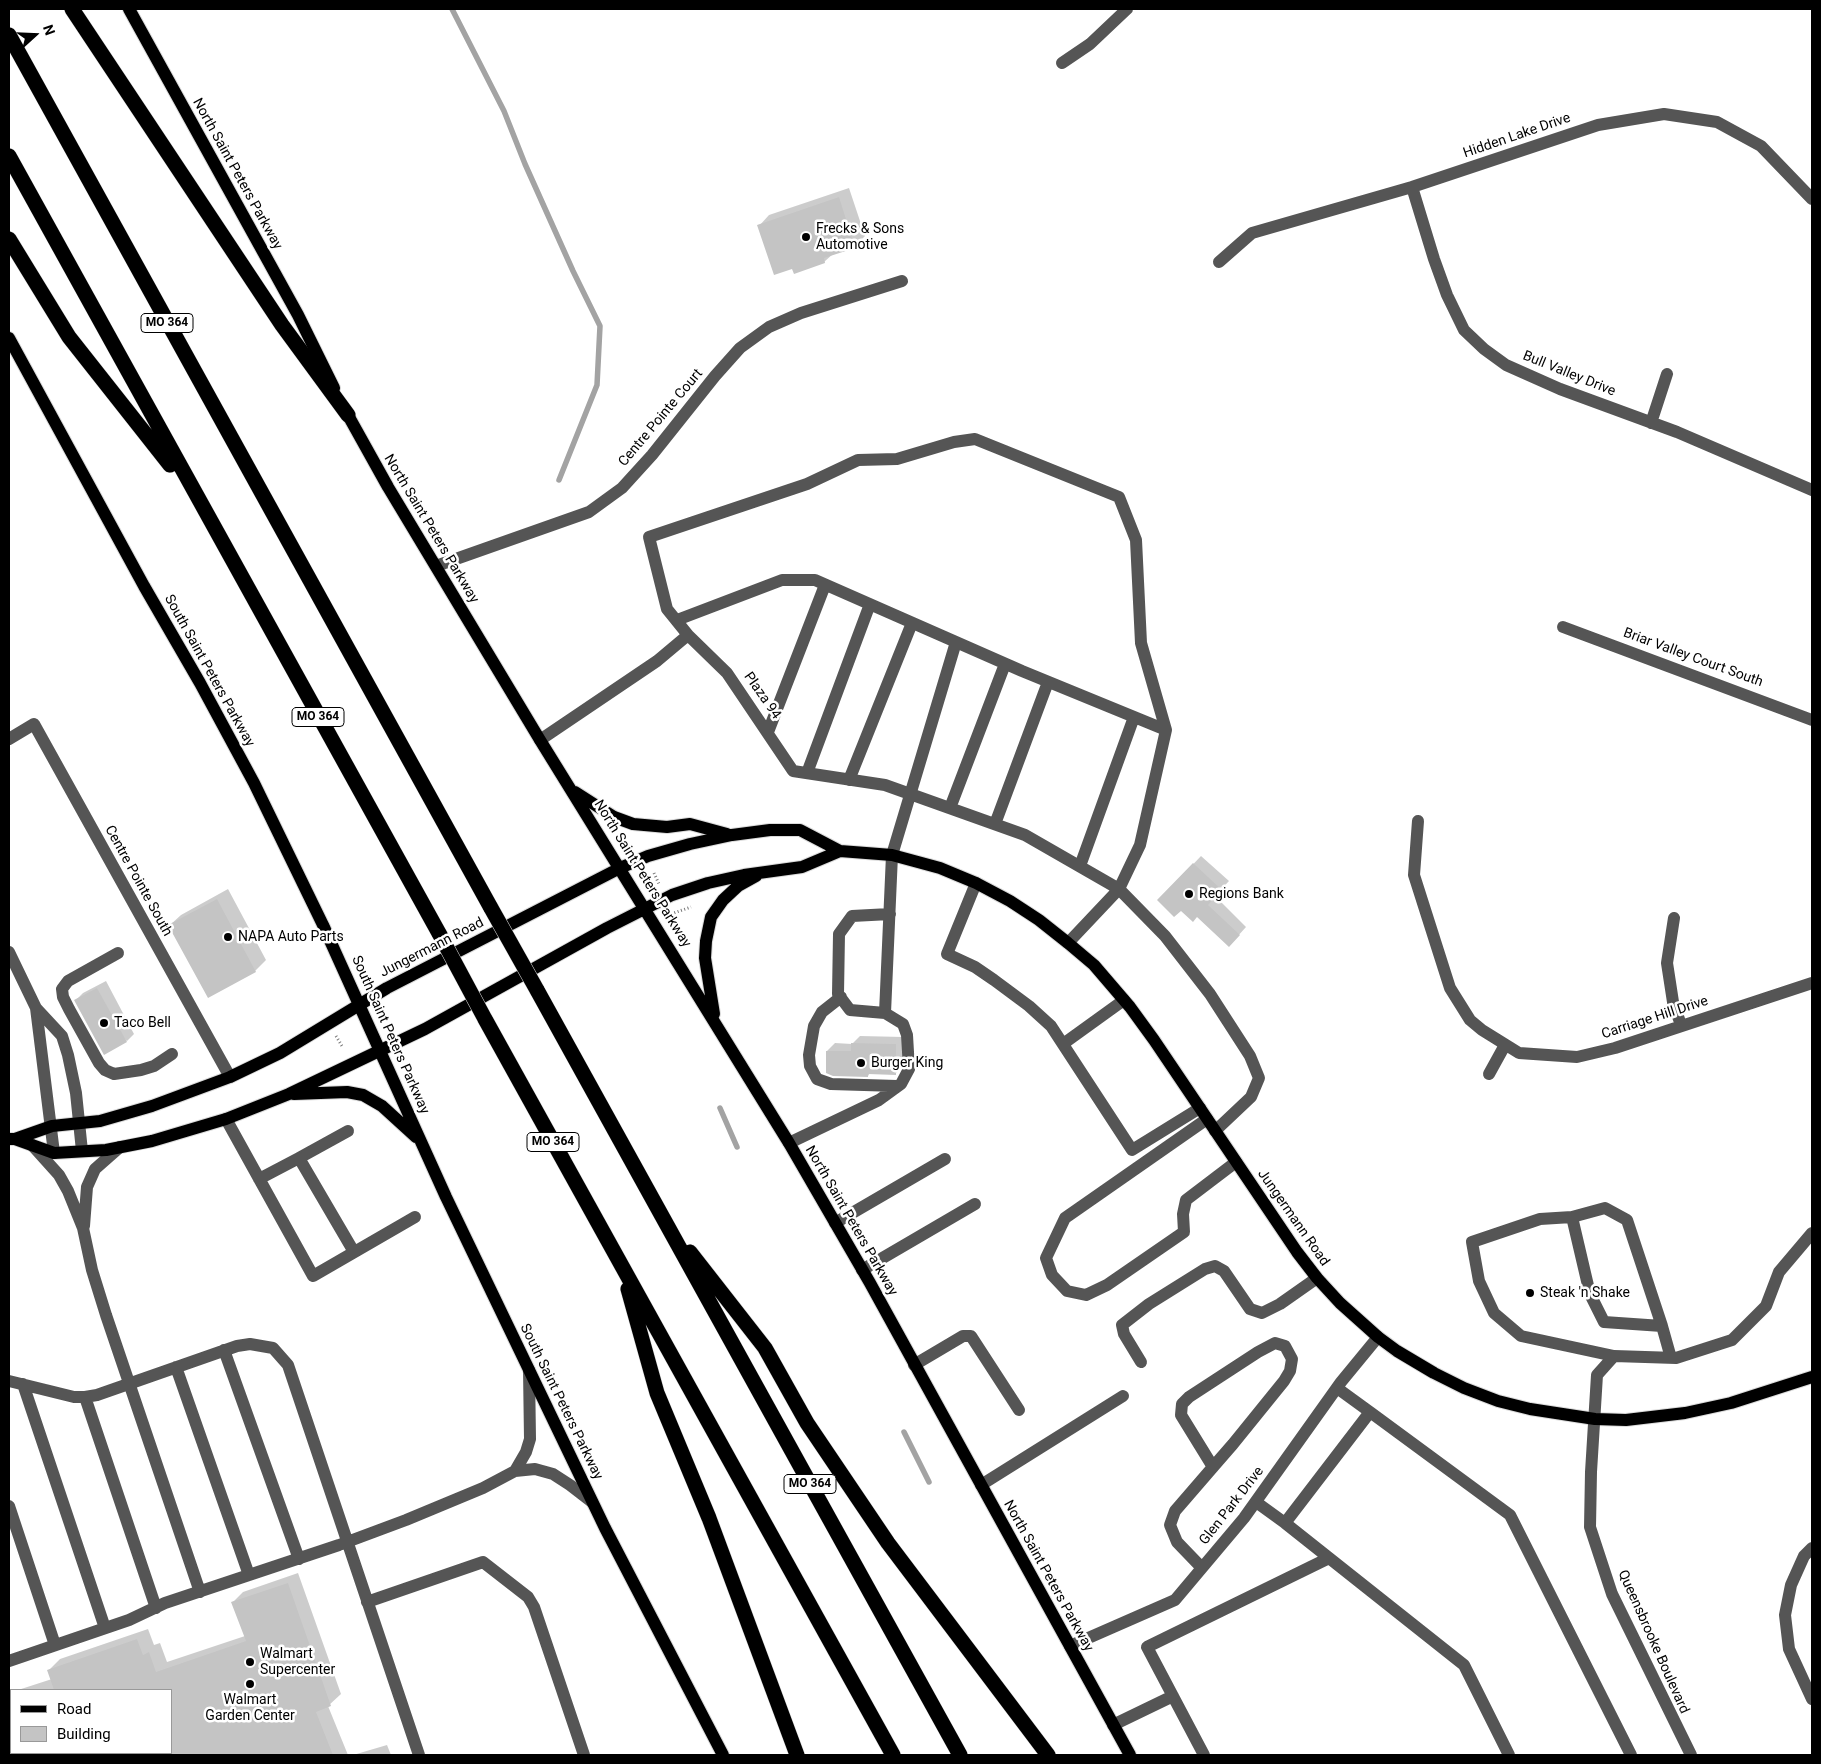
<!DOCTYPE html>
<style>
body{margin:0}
#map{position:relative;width:1821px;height:1764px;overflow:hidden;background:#fff;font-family:Roboto,sans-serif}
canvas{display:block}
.frame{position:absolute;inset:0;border:10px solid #000;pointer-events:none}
.legend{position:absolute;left:10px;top:1689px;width:162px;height:65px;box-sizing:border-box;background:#fff;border:1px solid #999;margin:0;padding:6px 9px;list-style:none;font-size:15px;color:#000}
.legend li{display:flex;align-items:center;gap:10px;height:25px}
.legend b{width:25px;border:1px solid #999}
.north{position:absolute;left:10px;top:10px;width:50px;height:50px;-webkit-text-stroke:4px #fff;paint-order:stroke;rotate:70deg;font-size:14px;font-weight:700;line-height:20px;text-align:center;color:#000}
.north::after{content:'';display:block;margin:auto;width:18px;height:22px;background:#000;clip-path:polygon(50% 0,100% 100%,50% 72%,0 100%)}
</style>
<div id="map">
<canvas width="1821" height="1764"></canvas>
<div class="frame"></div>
<ul class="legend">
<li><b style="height:6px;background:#000"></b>Road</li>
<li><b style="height:14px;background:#c4c4c4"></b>Building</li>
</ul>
<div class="north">N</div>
</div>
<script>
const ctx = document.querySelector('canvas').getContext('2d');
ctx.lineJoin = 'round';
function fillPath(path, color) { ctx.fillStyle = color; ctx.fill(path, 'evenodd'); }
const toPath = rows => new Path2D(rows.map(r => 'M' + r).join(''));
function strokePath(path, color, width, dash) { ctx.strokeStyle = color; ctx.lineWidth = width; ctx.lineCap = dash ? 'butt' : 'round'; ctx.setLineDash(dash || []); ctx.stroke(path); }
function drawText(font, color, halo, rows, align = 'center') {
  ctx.font = font + ' Roboto,sans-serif'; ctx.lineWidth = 5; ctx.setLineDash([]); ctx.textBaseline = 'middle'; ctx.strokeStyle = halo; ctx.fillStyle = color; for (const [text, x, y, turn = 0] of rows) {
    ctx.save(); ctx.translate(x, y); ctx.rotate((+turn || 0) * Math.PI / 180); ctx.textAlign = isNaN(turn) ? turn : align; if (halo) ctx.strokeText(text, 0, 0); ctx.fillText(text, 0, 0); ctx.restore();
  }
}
fillPath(toPath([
 [849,188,865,236,854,247,833,254,824,262,792,267,759,226,769,215],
 [1201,856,1229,881,1215,896,1246,927,1237,937,1197,916,1159,900],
 [228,889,266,960,255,971,170,925,181,915],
 [106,981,134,1034,127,1041,75,1001,83,993],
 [860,1036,904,1037,903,1066,895,1074,870,1073,868,1076,827,1051,835,1043,852,1044],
 [298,1573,341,1694,328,1706,348,1755,9,1755,9,1693,11,1693,11,1753,171,1753,171,1690,18,1690,52,1679,49,1670,60,1659,148,1629,154,1645,160,1643,167,1662,245,1636,233,1602,243,1592],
 [387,1745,391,1755,353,1755]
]), '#0003');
strokePath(toPath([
 [452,9,504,111,525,164,573,271,600,326,597,385,559,480],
 [720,1108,737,1147],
 [904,1432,929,1482]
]), '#a3a3a3', 5.5);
fillPath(toPath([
 [839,197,855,248,824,258,825,263,794,274,792,269,774,275,757,225],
 [1193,863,1222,890,1208,905,1240,935,1229,947,1197,917,1193,922,1181,911,1174,917,1157,900],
 [217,899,256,972,208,998,168,925],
 [97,988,127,1042,104,1055,74,1000],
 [851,1043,896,1044,896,1075,868,1074,868,1077,833,1076,826,1073,826,1051,851,1051],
 [288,1583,331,1706,316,1712,333,1755,171,1755,171,1690,54,1690,47,1670,137,1639,143,1655,149,1652,156,1672,246,1641,231,1602]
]), '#c4c4c4');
const major = toPath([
 [129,9,298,315,334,388],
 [9,338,144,586,200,683,254,783,323,925,446,1197,605,1528,723,1755],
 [344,408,388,487,540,740,789,1143,870,1283,1130,1755],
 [575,792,614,817,633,824,667,827,690,824,727,834],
 [714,1014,705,958,706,941,711,917,723,900,738,886,756,876],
 [294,1094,347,1092,363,1095,382,1106,416,1137],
 [9,1139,15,1139,52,1126,100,1121,152,1106,230,1077,280,1053,387,988,620,868,648,856,690,844,732,835,770,830,800,830,840,851,892,855,940,868,976,883,1010,901,1039,920,1068,943,1094,965,1130,1007,1154,1040,1297,1252,1317,1278,1340,1303,1378,1337,1397,1351,1434,1373,1464,1388,1498,1401,1530,1409,1595,1419,1626,1420,1685,1413,1731,1403,1812,1377],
 [15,1139,54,1153,106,1150,152,1141,226,1119,289,1094,425,1029,607,928,672,895,708,883,744,875,802,867,840,851]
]);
const highway = toPath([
 [72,9,282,325,348,415],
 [9,35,491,908],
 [9,156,440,935],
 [9,239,69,337,170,465],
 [537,990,960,1755],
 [485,1019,893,1755],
 [690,1252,765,1348,807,1423,888,1543,1048,1755],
 [628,1289,657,1393,709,1518,797,1755]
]);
strokePath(major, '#dbdbdb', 14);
strokePath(highway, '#dbdbdb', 16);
strokePath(toPath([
 [654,873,659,884],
 [671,914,691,907],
 [336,1036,342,1046]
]), '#777', 3, [1, 2.5]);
strokePath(toPath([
 [1062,63,1090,44,1127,9],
 [1412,187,1434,259,1447,295,1464,330,1484,349,1506,365,1560,389,1677,432,1812,490],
 [1219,262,1252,233,1412,187,1598,125,1664,114,1717,122,1761,146,1812,199],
 [1651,423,1667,374],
 [436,566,589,512,622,488,652,455,715,376,740,348,769,327,801,313,902,281],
 [677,620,782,580,815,580,1022,671,1166,730],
 [1563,627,1812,720],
 [768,732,825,585],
 [9,739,34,724,230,1077],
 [540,740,657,661,688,635],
 [807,773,870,604],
 [849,780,912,623],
 [950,808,1005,664],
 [1418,821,1414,875,1450,988,1470,1020,1482,1030,1519,1053,1577,1057,1615,1048,1812,983],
 [995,824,1048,682],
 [1080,866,1134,717],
 [976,883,947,954,975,967,994,980,1029,1006,1051,1026,1132,1150,1200,1108],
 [1674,918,1667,963,1673,1002,1681,1025],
 [1068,943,1119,889,1140,845,1166,730,1141,643,1136,540,1119,497,975,439,954,442,897,459,858,460,807,484,649,537,667,609,688,635,727,673,793,771,885,785,1025,835,1119,889,1165,936,1210,994,1250,1056,1259,1078,1251,1097,1215,1131],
 [9,952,36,1008,54,1153],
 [118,953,68,981,62,989,63,997,69,1009,99,1063,105,1070,114,1074,141,1070,154,1066,172,1054],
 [841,997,822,1012,814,1026,809,1055,810,1066,817,1079,831,1084,897,1086],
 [36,1008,62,1036,68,1055,76,1093,82,1151],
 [885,1013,892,855,956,642],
 [1063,1044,1124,1000],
 [1489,1074,1505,1045],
 [226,1119,313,1276,415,1217],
 [1207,1119,1065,1218,1046,1258,1052,1275,1067,1291,1086,1295,1107,1285,1184,1232,1183,1214,1186,1200,1236,1162],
 [789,1143,879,1100,901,1084,909,1069,907,1035,903,1024,885,1013,850,1010,838,994,839,934,852,916,890,914],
 [32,1145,59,1175,68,1191,83,1228,92,1270,106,1315,200,1592],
 [299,1158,348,1131],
 [259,1179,299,1158,354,1252],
 [1572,1217,1540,1219,1472,1242,1479,1281,1494,1313,1521,1336,1614,1356],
 [835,1223,945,1159],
 [84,1226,87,1187,95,1169,120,1147],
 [862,1270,975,1204],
 [1662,1326,1604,1322,1590,1294,1572,1217,1605,1208,1627,1220,1662,1326,1671,1358],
 [224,1350,299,1559],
 [1141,1362,1124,1334,1122,1325,1149,1304,1205,1269,1215,1266,1224,1271,1250,1309,1262,1313,1280,1304,1317,1278],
 [914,1365,963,1336,971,1336,1019,1410],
 [176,1367,249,1575],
 [9,1381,74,1397,85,1397,97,1395,237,1346,250,1344,273,1348,288,1365,419,1755],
 [23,1384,105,1628],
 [85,1397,156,1608],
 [1370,1412,1510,1515,1631,1755],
 [515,1471,526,1452,530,1439,529,1370],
 [981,1485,1123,1396],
 [1256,1502,1285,1523,1464,1665,1509,1755],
 [9,1506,55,1645],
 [1285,1523,1370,1412,1337,1388],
 [1812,1548,1804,1556,1791,1585,1785,1615,1789,1649,1812,1699],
 [1202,1568,1177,1542,1170,1525,1175,1511,1213,1467,1233,1444,1284,1381,1290,1371,1292,1359,1285,1346,1275,1343,1258,1352,1189,1397,1182,1404,1181,1415,1213,1467],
 [367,1602,483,1562,528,1597,534,1607,584,1755],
 [1070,1646,1175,1600,1244,1518,1341,1382,1378,1337],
 [9,1661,129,1620,165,1603,339,1545,406,1520,483,1488,515,1471,535,1469,553,1474,570,1485,592,1502],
 [1113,1725,1173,1696],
 [1204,1755,1147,1647,1329,1558],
 [1691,1755,1612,1594,1590,1527,1591,1472,1597,1375,1614,1356,1676,1358,1732,1340,1766,1306,1779,1272,1812,1233]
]), '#555', 12);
strokePath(major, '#000', 12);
strokePath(highway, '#000', 15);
const highwayBridge = toPath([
 [491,908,537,990],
 [440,935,485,1019]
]);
strokePath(highwayBridge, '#dbdbdb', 16, []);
strokePath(highwayBridge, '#000', 15);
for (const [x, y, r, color] of [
 [806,237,5,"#000"],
 [1189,894,5,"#000"],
 [228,937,5,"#000"],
 [104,1023,5,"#000"],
 [861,1063,5,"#000"],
 [1530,1293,5,"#000"],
 [250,1662,5,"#000"],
 [250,1684,5,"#000"]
]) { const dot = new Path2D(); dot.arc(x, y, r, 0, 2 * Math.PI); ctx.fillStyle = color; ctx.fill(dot); strokePath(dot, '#fff', 2); }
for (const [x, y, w] of [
 [167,323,52],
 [318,717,52],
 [553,1142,52],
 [810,1484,52]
]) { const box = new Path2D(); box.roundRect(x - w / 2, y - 9.5, w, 19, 4); ctx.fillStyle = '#fff'; ctx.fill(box); strokePath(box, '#000', 1); }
drawText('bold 12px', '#000', null, [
 ["MO 364",167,323],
 ["MO 364",318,717],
 ["MO 364",553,1142],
 ["MO 364",810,1484]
]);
drawText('14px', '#000', '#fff', [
 ["Hidden Lake Drive",1517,136,-19],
 ["North Saint Peters Parkway",237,174,61],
 ["Bull Valley Drive",1569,374,22],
 ["Centre Pointe Court",661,418,-50],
 ["North Saint Peters Parkway",431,529,59],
 ["Briar Valley Court South",1693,658,20],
 ["South Saint Peters Parkway",209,671,61],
 ["Plaza 94",762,696,55],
 ["North Saint Peters Parkway",642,874,58],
 ["Centre Pointe South",138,881,61],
 ["Jungermann Road",432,948,-27],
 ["Carriage Hill Drive",1655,1018,-18],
 ["South Saint Peters Parkway",390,1035,66],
 ["Jungermann Road",1293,1218,55],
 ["North Saint Peters Parkway",851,1221,60],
 ["South Saint Peters Parkway",561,1402,64],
 ["Glen Park Drive",1232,1506,-52],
 ["North Saint Peters Parkway",1048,1576,61],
 ["Queensbrooke Boulevard",1653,1642,66]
]);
drawText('14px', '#000', '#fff', [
 ["Frecks & Sons",816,229],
 ["Automotive",816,245],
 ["Regions Bank",1199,894],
 ["NAPA Auto Parts",238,937],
 ["Taco Bell",114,1023],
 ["Burger King",871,1063],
 ["Steak 'n Shake",1540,1293],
 ["Walmart",260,1654],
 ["Supercenter",260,1670],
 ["Walmart",250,1700,"center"],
 ["Garden Center",250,1716,"center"]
], 'left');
</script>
